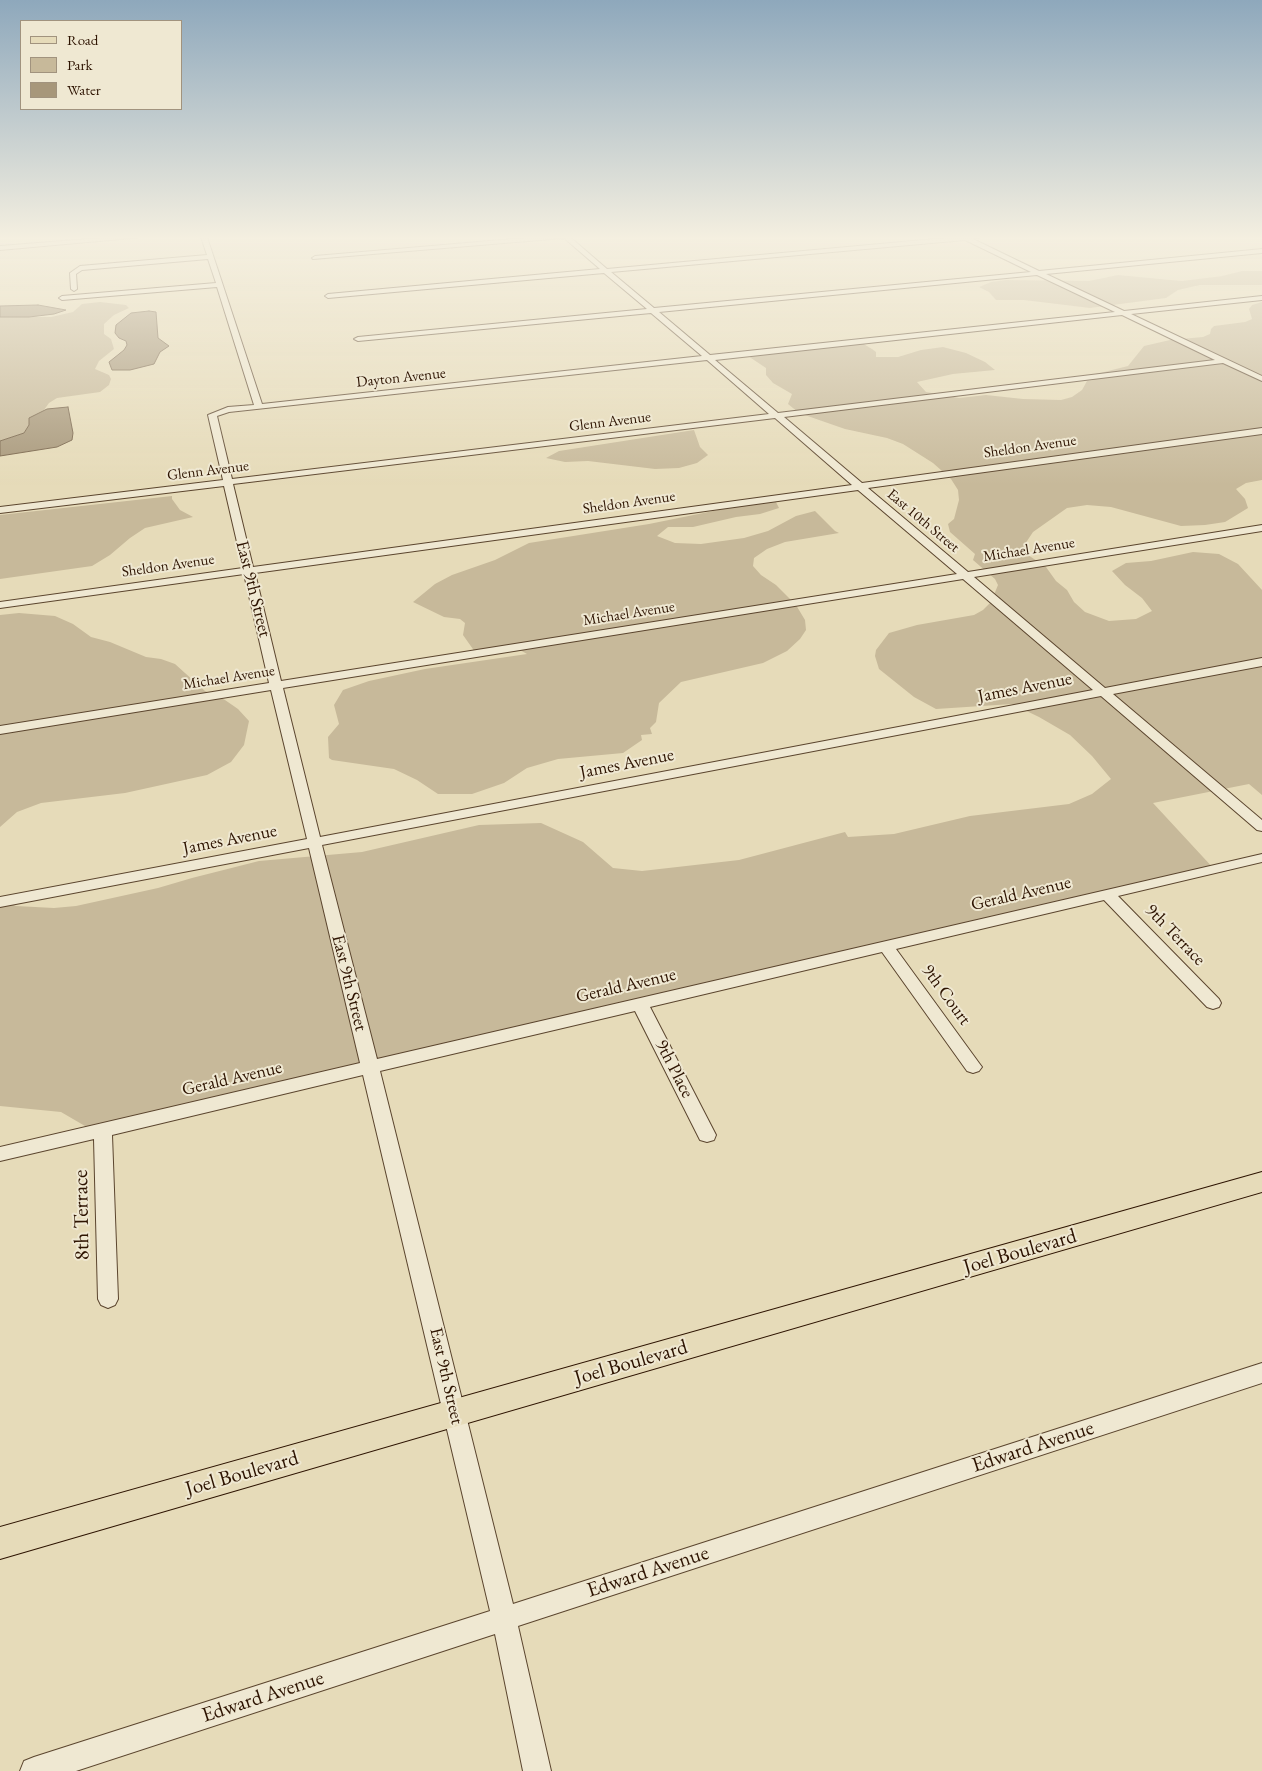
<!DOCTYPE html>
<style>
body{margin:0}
#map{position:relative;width:1262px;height:1771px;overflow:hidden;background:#e6dbb9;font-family:"EB Garamond",serif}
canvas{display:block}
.legend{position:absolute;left:20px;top:20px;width:162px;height:90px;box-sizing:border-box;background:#efe8d2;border:1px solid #a1937e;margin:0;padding:6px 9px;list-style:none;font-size:15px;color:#2d1300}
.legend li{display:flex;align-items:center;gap:10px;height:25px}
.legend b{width:25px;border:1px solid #a1937e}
</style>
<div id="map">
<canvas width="1262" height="1771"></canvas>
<ul class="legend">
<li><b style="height:6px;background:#e6dbb9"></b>Road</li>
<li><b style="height:14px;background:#c7b99a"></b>Park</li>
<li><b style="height:14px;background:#a7977a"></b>Water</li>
</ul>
</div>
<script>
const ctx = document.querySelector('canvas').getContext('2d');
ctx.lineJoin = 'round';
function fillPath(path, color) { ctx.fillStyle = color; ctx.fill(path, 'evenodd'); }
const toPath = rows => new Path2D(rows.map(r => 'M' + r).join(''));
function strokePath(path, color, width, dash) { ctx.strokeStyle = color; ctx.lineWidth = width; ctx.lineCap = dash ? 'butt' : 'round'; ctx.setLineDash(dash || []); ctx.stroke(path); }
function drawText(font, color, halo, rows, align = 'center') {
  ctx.font = font + ' "EB Garamond",serif'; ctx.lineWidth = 4; ctx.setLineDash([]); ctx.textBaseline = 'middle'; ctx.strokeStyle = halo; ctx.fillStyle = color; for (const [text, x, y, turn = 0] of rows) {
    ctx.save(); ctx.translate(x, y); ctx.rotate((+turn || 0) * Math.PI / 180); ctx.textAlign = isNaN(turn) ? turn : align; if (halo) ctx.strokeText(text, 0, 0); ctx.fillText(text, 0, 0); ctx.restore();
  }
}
fillPath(toPath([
 [1242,271,1262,271,1262,285,1200,285,1178,290,1166,298,1090,308,1024,300,996,300,989,292,979,287,991,282,1006,280,1089,281,1118,275,1182,281,1222,276],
 [100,302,126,305,129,308,114,315,104,324,104,334,111,339,114,349,99,361,95,369,109,375,111,379,109,385,100,392,57,398,49,403,44,410,30,418,29,425,24,433,0,441,0,317,51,317,73,312,82,304],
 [1262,302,1262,480,1246,483,1236,489,1245,499,1248,508,1225,522,1205,525,1181,526,1111,507,1087,505,1067,508,1033,532,1027,541,1025,553,1046,567,1056,581,1067,590,1074,602,1085,612,1109,621,1136,619,1152,611,1142,598,1125,585,1112,571,1126,563,1151,561,1193,552,1219,554,1238,564,1262,590,1262,795,1249,784,1153,803,1215,870,97,1133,61,1112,0,1106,0,900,16,906,54,908,76,906,158,888,192,878,259,861,362,852,479,825,541,823,583,842,613,868,642,871,739,860,845,832,848,837,894,834,970,816,1069,804,1092,794,1111,779,1092,756,1070,735,1039,717,1012,704,936,709,914,697,879,669,875,656,876,650,889,633,917,625,974,615,983,610,991,602,998,585,995,579,973,560,975,554,950,532,948,524,954,519,959,500,958,490,951,479,933,463,903,444,887,438,845,429,799,413,788,404,792,394,773,383,766,375,766,368,748,356,862,343,872,349,876,352,876,357,898,357,921,350,943,347,966,353,985,362,995,370,953,374,917,382,926,392,959,398,986,395,1023,399,1061,400,1072,397,1082,390,1087,381,1094,380,1092,377,1096,374,1128,366,1144,346,1170,340,1203,337,1210,334,1211,329,1214,326,1245,322,1252,319,1249,309,1252,305],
 [694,430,700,447,708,455,697,463,679,468,655,469,588,461,565,462,546,458,559,451],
 [172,496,172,499,180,510,193,517,145,528,130,538,110,555,92,566,0,579,0,515],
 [776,502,779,508,760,514,736,517,693,527,668,527,657,536,675,543,701,544,744,538,768,531,796,516,815,511,835,531,839,533,785,542,767,549,754,558,753,566,761,575,776,585,796,605,805,620,806,630,800,639,787,651,763,663,681,682,659,703,656,722,650,728,652,734,641,735,642,740,623,753,558,759,527,768,504,783,472,794,438,794,417,780,394,769,332,760,329,758,328,737,339,724,334,705,343,690,369,681,425,669,527,654,513,646,475,652,463,635,465,623,460,619,444,617,413,602,435,584,452,575,495,560,529,543,649,524,733,507],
 [19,613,55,616,73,624,91,637,110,642,146,657,161,659,175,664,205,691,225,700,238,709,249,721,244,745,231,762,207,775,125,793,41,803,17,812,0,827,0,615]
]), '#c7b99a');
const water = toPath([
 [38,305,66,310,54,314,29,317,0,317,0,306,38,305],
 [149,311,156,312,158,338,169,346,160,352,154,364,130,370,112,370,109,362,124,350,127,345,126,341,119,338,115,333,116,325,131,313,149,311],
 [68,407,73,433,72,440,57,447,0,456,0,441,24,433,29,425,29,418,47,409,68,407]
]);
fillPath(water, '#a7977a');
strokePath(water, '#766249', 1);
const minor = toPath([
 [113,237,143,237,0,250,0,246,113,237],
 [201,237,207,237,262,404,702,356,651,313,358,341,354,339,358,337,647,309,604,273,328,298,325,296,328,294,600,269,564,238,313,259,312,258,315,256,536,237,570,237,607,269,956,237,982,237,973,239,1039,271,1262,249,1262,253,1046,274,1124,311,1262,296,1262,300,1131,314,1262,376,1262,381,1223,363,784,417,862,483,1262,428,1262,434,868,488,968,572,1262,525,1262,531,974,577,1105,688,1262,658,1262,666,1113,694,1262,820,1262,831,1257,830,1101,696,322,845,377,1059,1262,854,1262,862,1118,896,1219,999,1221,1003,1219,1007,1213,1009,1207,1007,1104,900,896,949,979,1063,982,1067,979,1071,973,1073,967,1071,882,952,650,1007,716,1135,714,1140,707,1142,700,1140,635,1011,380,1071,513,1604,1262,1363,1262,1383,518,1626,551,1771,523,1771,495,1634,76,1771,20,1771,24,1761,34,1757,490,1611,363,1075,112,1135,118,1299,115,1305,108,1308,101,1305,98,1299,94,1139,0,1161,0,1147,360,1063,309,848,0,907,0,897,307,839,271,690,0,734,0,726,269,683,244,574,0,608,0,602,243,568,224,486,0,513,0,507,223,480,208,415,228,407,254,405,217,287,62,300,59,298,62,296,216,283,208,259,82,270,76,274,77,289,74,291,71,289,70,273,80,266,207,255,201,237],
 [965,240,1031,272,654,308,611,272,965,240],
 [1037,275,1115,312,710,355,659,312,1037,275],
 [1122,315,1215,360,778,413,715,360,1122,315],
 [707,360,769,414,232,479,217,416,229,412,707,360],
 [775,418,852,485,253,567,233,484,775,418],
 [858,490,957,574,281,681,255,573,858,490],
 [963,579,1093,690,320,837,283,688,963,579]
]);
const major = toPath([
 [1262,1172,1262,1192,0,1559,0,1527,1262,1172]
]);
strokePath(minor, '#5b452e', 2);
strokePath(major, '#2d1300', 2);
fillPath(minor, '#efe8d2');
fillPath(major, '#e6dbb9');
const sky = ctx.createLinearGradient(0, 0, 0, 485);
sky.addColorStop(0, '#8ea8bc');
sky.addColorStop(0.49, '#f4efe0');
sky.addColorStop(1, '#f4efe000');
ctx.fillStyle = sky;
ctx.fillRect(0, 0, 1262, 485);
drawText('15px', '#2d1300', '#efe8d2', [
 ["Dayton Avenue",401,378,-6],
 ["Glenn Avenue",610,422,-7],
 ["Sheldon Avenue",1030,447,-8],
 ["Glenn Avenue",208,471,-7],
 ["Sheldon Avenue",629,503,-8],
 ["East 10th Street",923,521,40],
 ["Michael Avenue",1029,550,-9],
 ["Sheldon Avenue",168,566,-8],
 ["Michael Avenue",629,614,-9],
 ["Michael Avenue",229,678,-9]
]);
drawText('18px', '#2d1300', '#efe8d2', [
 ["East 9th Street",253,589,76],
 ["James Avenue",1025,688,-11],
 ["James Avenue",627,764,-11],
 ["James Avenue",230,840,-11],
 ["Gerald Avenue",1021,894,-13],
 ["9th Terrace",1175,935,46],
 ["East 9th Street",349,983,76],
 ["Gerald Avenue",626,986,-13],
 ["9th Court",946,995,54],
 ["9th Place",674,1069,63],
 ["Gerald Avenue",232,1079,-13],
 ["East 9th Street",446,1376,77]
]);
drawText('21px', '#2d1300', '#efe8d2', [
 ["8th Terrace",82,1215,-91],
 ["Joel Boulevard",1020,1252,-16],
 ["Joel Boulevard",631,1363,-16],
 ["Edward Avenue",1033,1447,-18],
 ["Joel Boulevard",242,1474,-16],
 ["Edward Avenue",648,1572,-18],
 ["Edward Avenue",263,1697,-18]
]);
</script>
